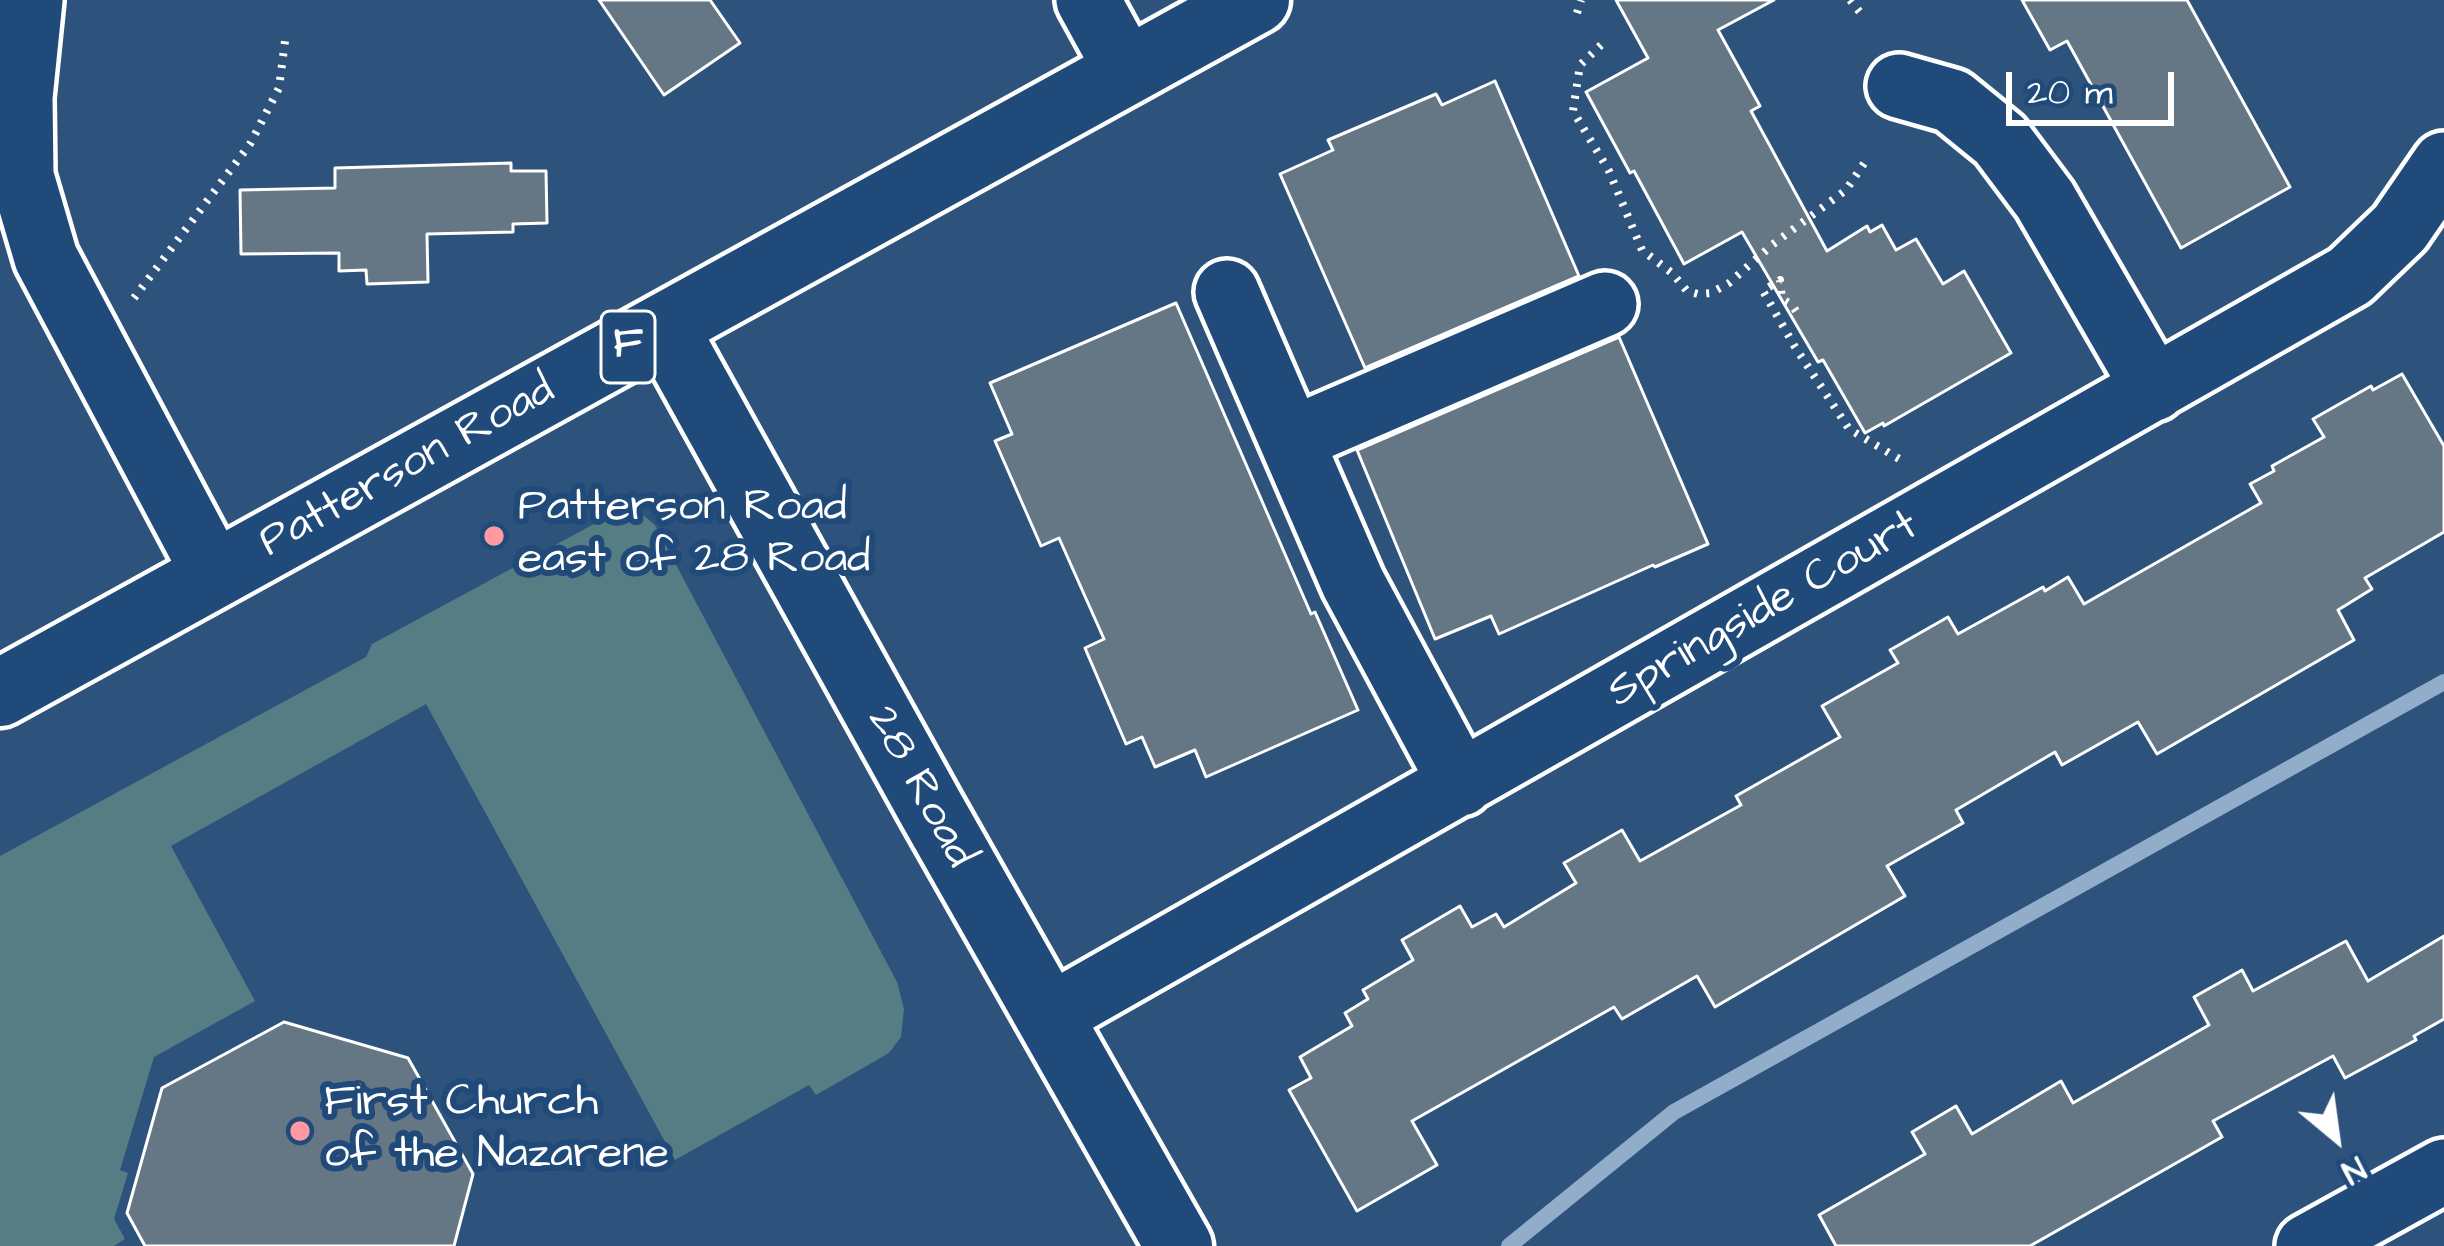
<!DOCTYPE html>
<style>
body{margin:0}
#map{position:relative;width:2444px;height:1246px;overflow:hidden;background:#2d537c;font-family:"Architects Daughter",sans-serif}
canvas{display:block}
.north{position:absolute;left:2276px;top:1078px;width:120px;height:120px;-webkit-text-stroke:9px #1f4a7a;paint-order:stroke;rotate:151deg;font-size:33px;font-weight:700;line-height:48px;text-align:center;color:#fff}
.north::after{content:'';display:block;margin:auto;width:42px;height:54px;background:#fff;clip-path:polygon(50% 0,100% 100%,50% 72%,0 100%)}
.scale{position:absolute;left:2006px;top:72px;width:168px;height:54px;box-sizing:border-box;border:6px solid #fff;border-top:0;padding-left:15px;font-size:36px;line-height:42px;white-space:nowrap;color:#fff;-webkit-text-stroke:9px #1f4a7a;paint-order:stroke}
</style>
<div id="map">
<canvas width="2444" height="1246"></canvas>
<div class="north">N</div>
<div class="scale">20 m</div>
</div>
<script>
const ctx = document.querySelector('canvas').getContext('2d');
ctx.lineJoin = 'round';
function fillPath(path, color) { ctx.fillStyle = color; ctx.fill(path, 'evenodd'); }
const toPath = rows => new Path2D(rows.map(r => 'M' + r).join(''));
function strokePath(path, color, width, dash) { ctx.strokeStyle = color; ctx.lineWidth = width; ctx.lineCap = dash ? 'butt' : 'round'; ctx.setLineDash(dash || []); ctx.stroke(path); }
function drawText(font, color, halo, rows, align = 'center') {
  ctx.font = font + ' "Architects Daughter",sans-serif'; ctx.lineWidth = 12; ctx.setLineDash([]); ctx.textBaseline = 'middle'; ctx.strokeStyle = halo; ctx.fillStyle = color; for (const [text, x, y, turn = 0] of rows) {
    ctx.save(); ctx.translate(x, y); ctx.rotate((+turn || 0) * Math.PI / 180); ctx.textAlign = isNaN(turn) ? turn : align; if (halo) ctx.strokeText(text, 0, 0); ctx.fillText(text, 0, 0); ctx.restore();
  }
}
fillPath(toPath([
 [637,510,655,525,897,982,904,1009,901,1037,889,1053,816,1095,809,1085,675,1160,426,704,171,846,255,1001,154,1057,120,1170,128,1173,114,1219,125,1239,114,1246,0,1246,0,856,366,657,372,644,618,511]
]), '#557d83');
strokePath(toPath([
 [1509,1246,1674,1112,2444,682]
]), '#92adc9', 16);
const building = toPath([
 [599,0,710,0,740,43,664,95,599,0],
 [1616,0,1774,0,1718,30,1760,106,1751,111,1827,251,1867,226,1870,232,1882,225,1896,250,1916,239,1943,284,1964,271,2011,353,1884,426,1883,423,1865,433,1823,360,1818,362,1742,232,1684,264,1634,171,1630,173,1586,92,1648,58,1616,0],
 [2022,0,2187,0,2290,187,2181,248,2067,41,2050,50,2022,0],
 [1495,81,1579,276,1365,368,1280,174,1333,150,1328,140,1436,94,1442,105,1495,81],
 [511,163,511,171,546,171,547,223,513,224,513,232,427,234,428,282,367,284,366,270,339,271,339,253,241,254,240,190,335,188,335,168,511,163],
 [1176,303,1311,614,1315,612,1358,710,1206,777,1195,750,1155,767,1142,737,1126,744,1085,648,1104,639,1059,538,1041,546,995,441,1012,434,990,383,1176,303],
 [1619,337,1708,544,1655,567,1653,565,1499,634,1491,616,1435,639,1357,450,1619,337],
 [2402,374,2444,446,2444,532,2365,578,2372,589,2338,610,2354,640,2157,754,2138,722,2062,765,2055,752,1956,810,1963,823,1887,866,1905,896,1715,1007,1697,976,1622,1019,1614,1007,1412,1121,1437,1165,1357,1211,1289,1090,1311,1078,1300,1057,1352,1026,1345,1013,1368,999,1363,990,1413,960,1402,940,1460,906,1472,927,1496,914,1504,927,1576,883,1564,863,1622,830,1640,861,1741,805,1736,796,1840,737,1822,706,1898,663,1890,650,1948,617,1958,634,2043,587,2045,591,2068,577,2084,604,2261,503,2250,484,2274,471,2272,466,2324,437,2313,419,2371,386,2373,390,2402,374],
 [2444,936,2444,1019,2414,1036,2416,1040,2345,1078,2333,1056,2213,1121,2222,1137,2030,1246,1836,1246,1819,1215,1925,1154,1912,1132,1956,1106,1972,1134,2061,1081,2073,1103,2209,1025,2194,997,2242,970,2253,991,2346,941,2368,981,2444,936],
 [284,1022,408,1058,473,1174,454,1246,145,1246,127,1213,162,1088,284,1022]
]);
fillPath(building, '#657685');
strokePath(building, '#fff', 3);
const minor = toPath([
 [31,0,21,97,22,176,46,258,214,574],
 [1088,0,1127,71],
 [1899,86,1952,101,2000,140,2045,200,2154,389],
 [1227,292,1353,583,1461,784],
 [1292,439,1605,304],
 [1048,1017,2350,276,2400,228,2444,164],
 [2308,1246,2444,1171]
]);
const tertiary = toPath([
 [664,327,931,809,1179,1246]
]);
const primary = toPath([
 [0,693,1256,0]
]);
strokePath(minor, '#fff', 72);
strokePath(tertiary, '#fff', 75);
strokePath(primary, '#fff', 75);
strokePath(toPath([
 [1850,0,1863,16],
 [1577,13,1581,0],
 [1601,45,1580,65,1573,111,1609,171,1642,250,1672,273,1687,291,1698,294,1711,293,1729,283,1772,245,1846,190,1867,159],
 [134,298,250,144,279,88,285,41],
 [1796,311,1792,305,1782,299,1780,280,1763,291,1795,347,1849,429,1906,463]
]), '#fff', 8, [3, 9]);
strokePath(minor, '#1f4a7a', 63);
strokePath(tertiary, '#1f4a7a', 66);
strokePath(primary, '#1f4a7a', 66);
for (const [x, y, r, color] of [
 [494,536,12,"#ff9aa2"],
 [300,1131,12,"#ff9aa2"]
]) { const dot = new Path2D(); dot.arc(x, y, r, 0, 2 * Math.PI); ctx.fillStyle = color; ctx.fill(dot); strokePath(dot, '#1f4a7a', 4.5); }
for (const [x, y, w] of [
 [628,347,54]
]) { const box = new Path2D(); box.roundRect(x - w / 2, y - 36, w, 72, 9); ctx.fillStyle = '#1f4a7a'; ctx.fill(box); strokePath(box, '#fff', 3); }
drawText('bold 42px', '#fff', null, [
 ["F",628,347]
]);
drawText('45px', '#fff', '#1f4a7a', [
 ["Patterson Road",408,468,-29],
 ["Springside Court",1764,611,-30],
 ["28 Road",919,788,61]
]);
drawText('45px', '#fff', '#1f4a7a', [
 ["Patterson Road",518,510],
 ["east of 28 Road",518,562],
 ["First Church",324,1105],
 ["of the Nazarene",324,1157]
], 'left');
</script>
